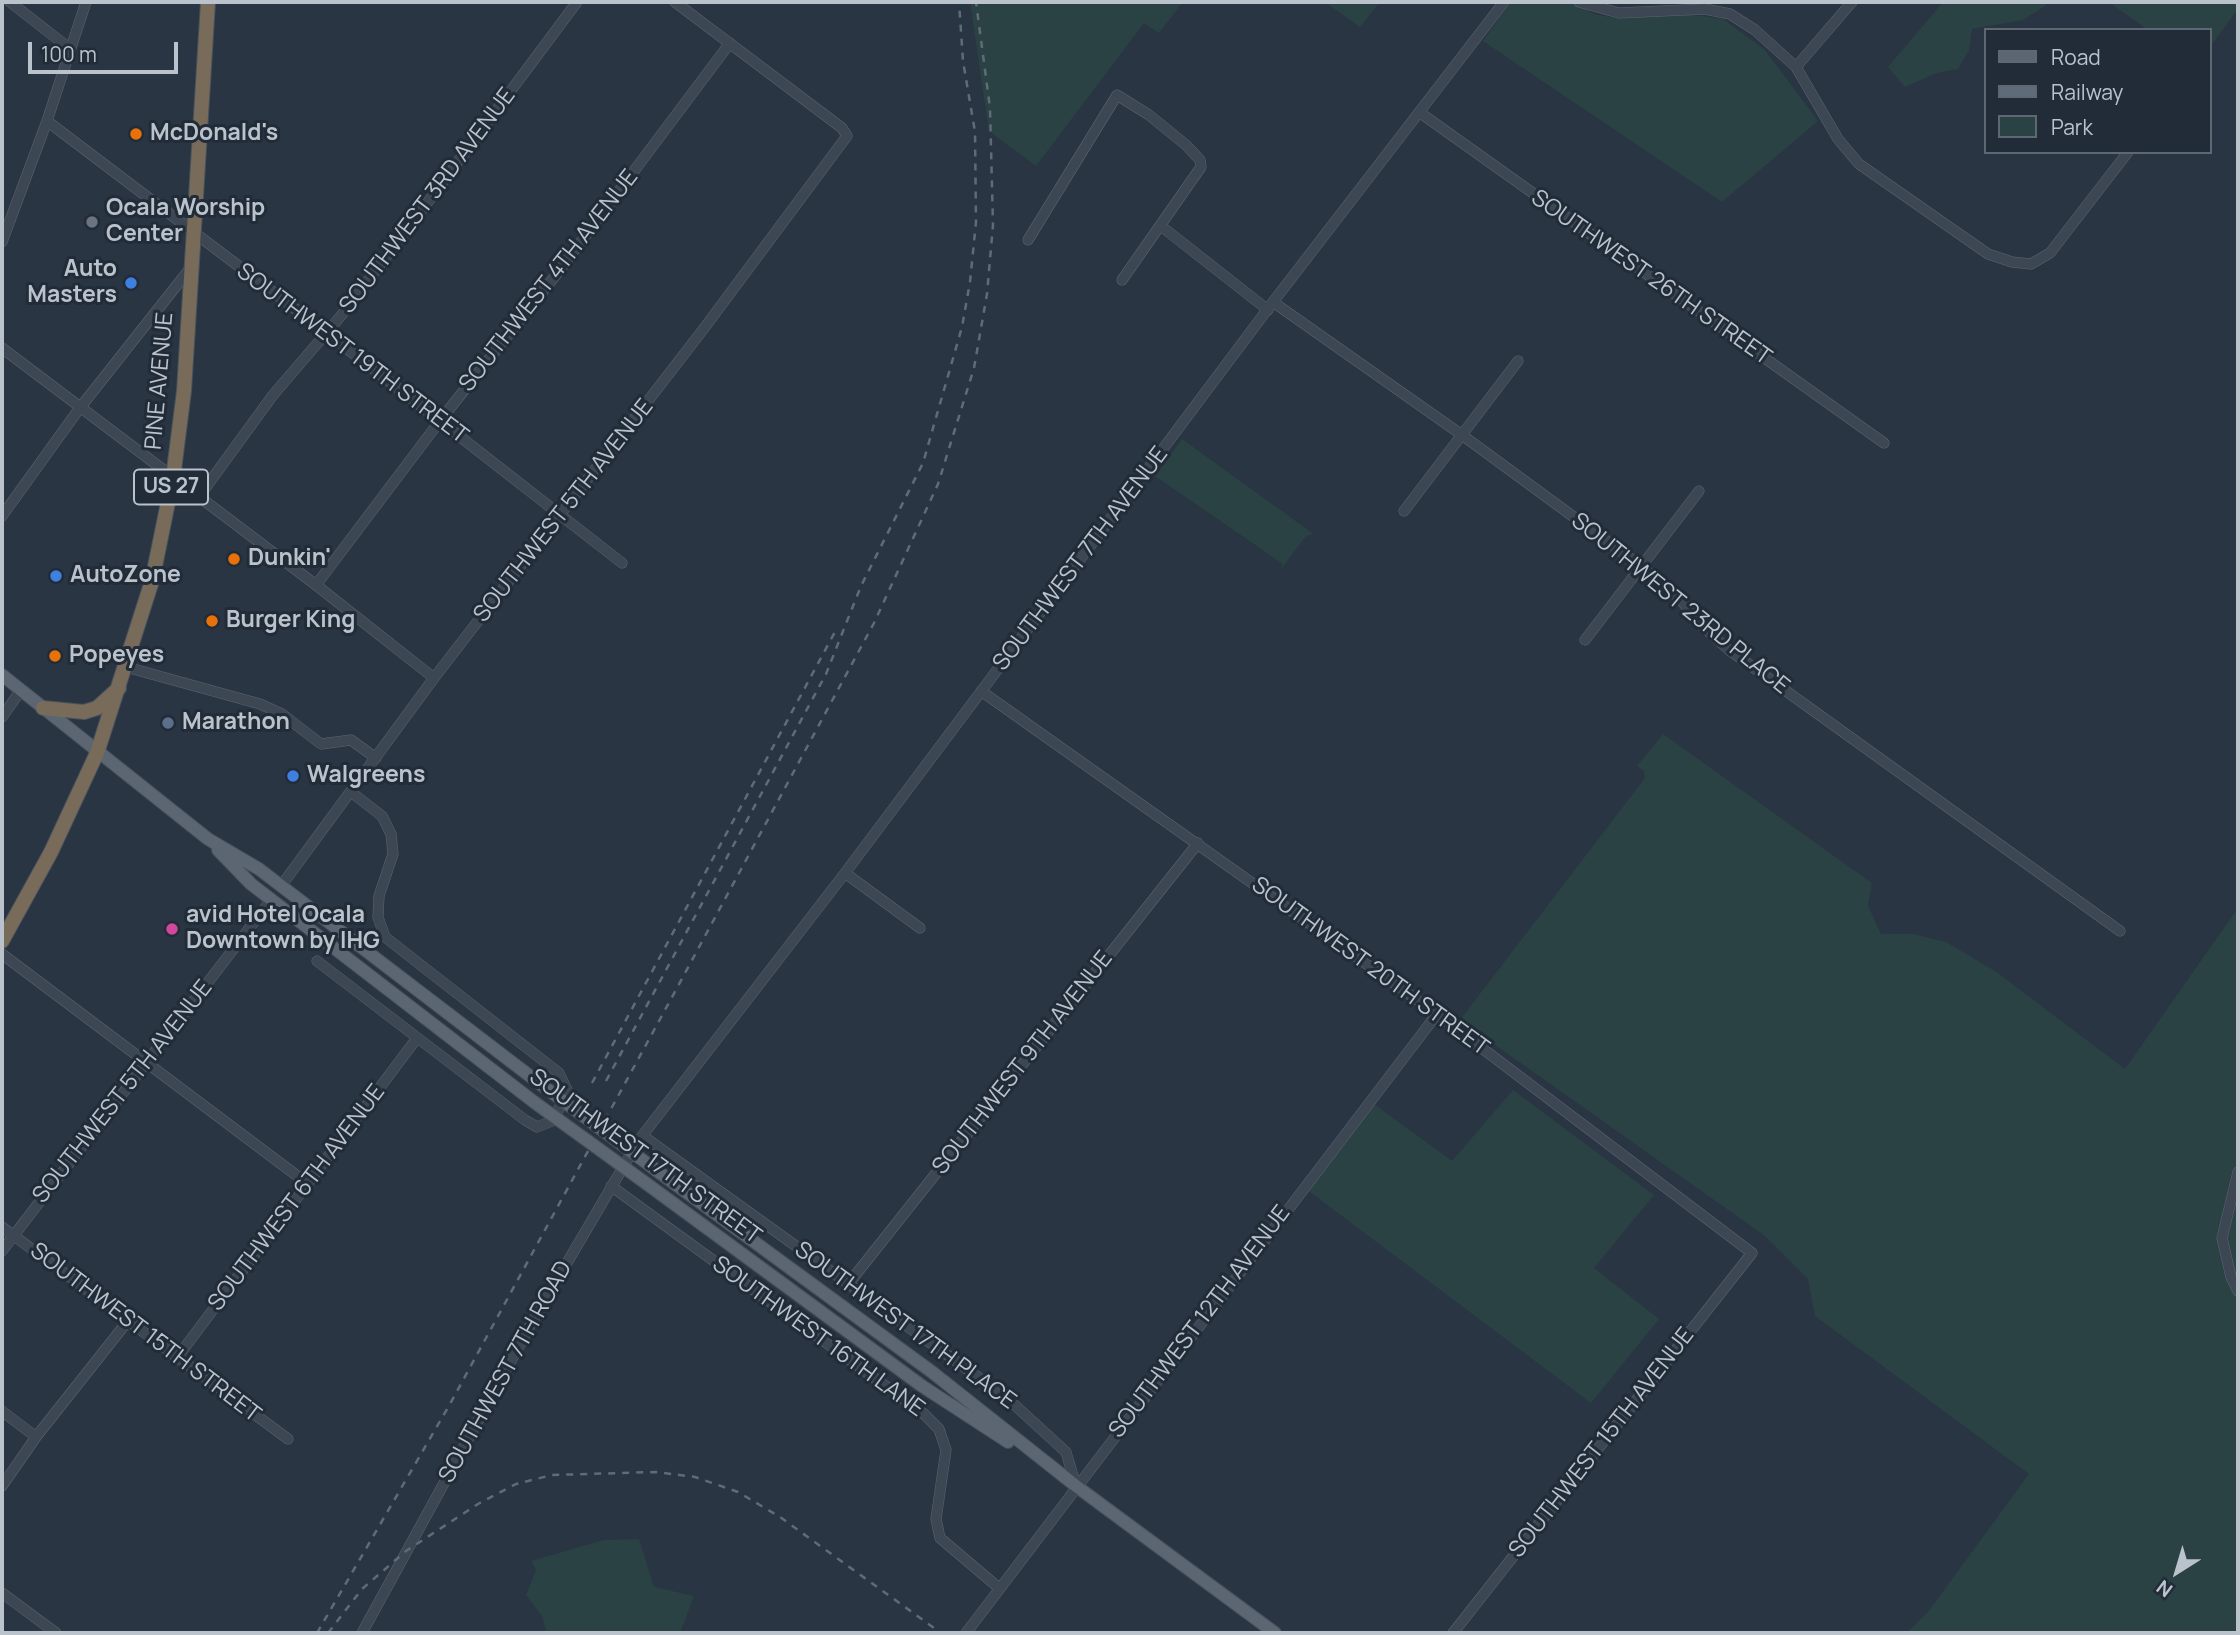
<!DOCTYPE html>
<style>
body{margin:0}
#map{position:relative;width:2240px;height:1635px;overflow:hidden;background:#293543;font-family:Manrope,sans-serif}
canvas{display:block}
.frame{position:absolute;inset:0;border:4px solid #bac2cc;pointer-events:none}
.legend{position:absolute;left:1984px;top:28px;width:228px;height:126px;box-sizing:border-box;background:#212c38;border:2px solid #5e6873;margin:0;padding:9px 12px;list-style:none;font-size:21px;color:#bac2cc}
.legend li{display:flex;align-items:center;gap:14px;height:35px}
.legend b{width:35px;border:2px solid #5e6873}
.north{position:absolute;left:2142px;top:1537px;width:70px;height:70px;-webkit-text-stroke:5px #212c38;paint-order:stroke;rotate:217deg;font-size:19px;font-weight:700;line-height:28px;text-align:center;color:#bac2cc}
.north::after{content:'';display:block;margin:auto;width:24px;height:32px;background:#bac2cc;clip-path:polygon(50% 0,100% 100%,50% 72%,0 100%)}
.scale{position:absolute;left:28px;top:42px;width:150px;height:32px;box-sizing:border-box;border:4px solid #bac2cc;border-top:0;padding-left:9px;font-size:21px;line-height:24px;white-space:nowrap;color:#bac2cc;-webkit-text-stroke:5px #212c38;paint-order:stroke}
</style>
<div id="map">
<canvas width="2240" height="1635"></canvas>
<div class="frame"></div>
<ul class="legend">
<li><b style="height:9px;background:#5b6672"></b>Road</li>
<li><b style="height:9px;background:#5f6b79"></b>Railway</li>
<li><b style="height:19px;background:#2b4244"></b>Park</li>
</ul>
<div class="north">N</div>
<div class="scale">100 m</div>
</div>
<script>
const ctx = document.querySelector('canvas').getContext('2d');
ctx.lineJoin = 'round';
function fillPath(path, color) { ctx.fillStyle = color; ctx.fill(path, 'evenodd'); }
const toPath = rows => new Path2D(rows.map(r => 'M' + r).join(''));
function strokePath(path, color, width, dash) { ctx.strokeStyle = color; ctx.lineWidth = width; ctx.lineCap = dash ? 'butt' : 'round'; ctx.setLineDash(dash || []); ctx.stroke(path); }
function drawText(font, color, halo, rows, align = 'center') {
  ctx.font = font + ' Manrope,sans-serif'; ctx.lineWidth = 6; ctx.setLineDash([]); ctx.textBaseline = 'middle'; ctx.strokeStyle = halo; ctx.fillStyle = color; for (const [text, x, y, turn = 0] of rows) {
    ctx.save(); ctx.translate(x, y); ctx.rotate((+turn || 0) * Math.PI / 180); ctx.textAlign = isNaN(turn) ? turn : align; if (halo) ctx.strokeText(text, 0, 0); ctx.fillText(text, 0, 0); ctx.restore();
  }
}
fillPath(toPath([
 [970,2,1183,2,1159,33,1144,23,1036,166,989,131],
 [1325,2,1380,2,1360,27],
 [1511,2,1572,2,1594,14,1620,19,1671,12,1723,19,1765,50,1818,121,1722,202,1483,41],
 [1943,2,2051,2,2023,20,1972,29,1969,50,1958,69,1936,73,1905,87,1888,67],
 [2109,2,2238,2,2238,9,2210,47,2210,30,2148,30],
 [1182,439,1463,642,1313,534,1306,536,1278,573,1283,564,1155,476],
 [1663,734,1872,883,1868,906,1881,934,1913,934,1946,942,1995,971,2125,1069,2238,908,2238,1633,1906,1633,1928,1612,2029,1474,1815,1316,1808,1279,1765,1236,1460,1020,1645,778,1644,771,1637,766],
 [1513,1090,1654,1195,1594,1268,1659,1319,1591,1403,1306,1189,1374,1104,1452,1161],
 [639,1539,654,1587,694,1596,680,1633,547,1633,542,1616,526,1595,536,1570,531,1561,604,1540]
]), '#2b4244');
const minor = toPath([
 [10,2,69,48],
 [1579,2,1619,13,1705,9,1730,14,1755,30,1796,67,1838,139,1859,164,1988,254,2012,262,2031,264,2050,253,2128,152],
 [1796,67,1852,2],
 [1419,112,1884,443],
 [47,121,327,333,622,563],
 [1161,226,1268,310],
 [1028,240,1117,95,1149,115,1186,145,1200,160,1201,167,1122,280],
 [2,242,47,121,86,2],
 [1273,302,1462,435,1642,567,1681,600,1700,624,1729,650,2120,931],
 [2,348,316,585,434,678],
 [198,498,273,395,340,317,422,210,577,2],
 [1404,511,1518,361],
 [2,516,79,409,192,266],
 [316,585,439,422,559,271,730,43],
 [1585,640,1699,491],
 [126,667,260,704,282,714,321,744,351,740,376,758],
 [981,691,1437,1014,1752,1253,1453,1633],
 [2,717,21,690],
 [845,873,920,928],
 [281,886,434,678,705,327,847,136,842,128,675,2],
 [2,954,308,1184],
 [317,961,525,1120,537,1127,552,1121,568,1092,559,1073,385,937,378,917,379,896,393,854,391,834,382,816,351,792],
 [643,1136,1007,1398,1066,1452,1076,1486],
 [2238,1172,2222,1238,2231,1277,2238,1291],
 [611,1186,924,1414,939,1429,946,1450,936,1519,940,1538,999,1588],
 [2,1227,288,1439],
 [2,1251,271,900],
 [849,1283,1198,843],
 [176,1359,417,1038],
 [2,1411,36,1437],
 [2,1486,36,1437,127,1322],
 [2,1593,56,1633],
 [362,1633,530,1326,639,1140,845,873,1273,302,1504,2],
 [966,1633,1437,1014]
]);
const major = toPath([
 [2,675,208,839,259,869,543,1086],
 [218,850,251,884,534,1102],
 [656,1170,932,1372,1076,1486,1275,1633],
 [647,1184,922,1386,1008,1442]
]);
const highway = toPath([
 [43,708,84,712,97,708,119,688],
 [2,941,51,852,97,753,152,581,173,478,184,391,208,2]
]);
strokePath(minor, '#5b6570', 11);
strokePath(major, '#47505c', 14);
strokePath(highway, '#47525d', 16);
strokePath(minor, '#3d4753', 10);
strokePath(major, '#5b6672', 12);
strokePath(highway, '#786b5a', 14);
strokePath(toPath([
 [606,1081,826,674,861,586,923,463,962,327,970,282,976,222,975,132,963,61,959,2],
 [592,1083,836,630],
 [317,1633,450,1404,671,999,874,623,938,484,974,368,987,294,993,225,990,108,976,2],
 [328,1633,362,1589,406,1551,478,1504,516,1484,552,1475,656,1472,695,1477,738,1492,780,1517,941,1633]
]), '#5f6b79', 2.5, [7, 7]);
const majorBridge = toPath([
 [543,1086,656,1170],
 [534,1102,647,1184]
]);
strokePath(majorBridge, '#47505c', 14, []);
strokePath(majorBridge, '#5b6672', 12);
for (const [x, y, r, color] of [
 [136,134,7,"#e8710a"],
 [92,222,7,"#6b7280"],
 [131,283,7,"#3f7fe0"],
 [234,559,7,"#e8710a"],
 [56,576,7,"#3f7fe0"],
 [212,621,7,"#e8710a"],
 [55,656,7,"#e8710a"],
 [168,723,7,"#5c6f8a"],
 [293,776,7,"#3f7fe0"],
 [172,929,7,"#d1479c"]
]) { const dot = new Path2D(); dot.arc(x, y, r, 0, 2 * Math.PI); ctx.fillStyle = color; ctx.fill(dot); strokePath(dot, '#212c38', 2.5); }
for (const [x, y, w] of [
 [171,487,74]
]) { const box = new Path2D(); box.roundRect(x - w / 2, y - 17.5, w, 35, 5); ctx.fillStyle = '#212c38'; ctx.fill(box); strokePath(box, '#bac2cc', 2); }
drawText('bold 21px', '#bac2cc', null, [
 ["US 27",171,487]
]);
drawText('bold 23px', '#bac2cc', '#212c38', [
 ["McDonald's",150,134],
 ["Ocala Worship",106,209],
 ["Center",106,235],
 ["Auto",117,270,"right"],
 ["Masters",117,296,"right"],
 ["Dunkin'",248,559],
 ["AutoZone",70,576],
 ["Burger King",226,621],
 ["Popeyes",69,656],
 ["Marathon",182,723],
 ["Walgreens",307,776],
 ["avid Hotel Ocala",186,916],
 ["Downtown by IHG",186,942]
], 'left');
drawText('23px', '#bac2cc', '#212c38', [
 ["SOUTHWEST 3RD AVENUE",428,201,-53],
 ["SOUTHWEST 26TH STREET",1651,278,35],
 ["SOUTHWEST 4TH AVENUE",549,281,-52],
 ["SOUTHWEST 19TH STREET",352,354,37],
 ["PINE AVENUE",160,381,-85],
 ["SOUTHWEST 5TH AVENUE",564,511,-52],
 ["SOUTHWEST 7TH AVENUE",1081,559,-53],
 ["SOUTHWEST 23RD PLACE",1680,604,39],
 ["SOUTHWEST 20TH STREET",1370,967,36],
 ["SOUTHWEST 9TH AVENUE",1023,1063,-52],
 ["SOUTHWEST 5TH AVENUE",123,1092,-52],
 ["SOUTHWEST 17TH STREET",645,1157,36],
 ["SOUTHWEST 6TH AVENUE",297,1198,-53],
 ["SOUTHWEST 12TH AVENUE",1200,1322,-53],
 ["SOUTHWEST 17TH PLACE",905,1326,36],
 ["SOUTHWEST 15TH STREET",145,1333,37],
 ["SOUTHWEST 16TH LANE",818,1337,36],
 ["SOUTHWEST 7TH ROAD",506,1372,-61],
 ["SOUTHWEST 15TH AVENUE",1602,1443,-52]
]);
</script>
